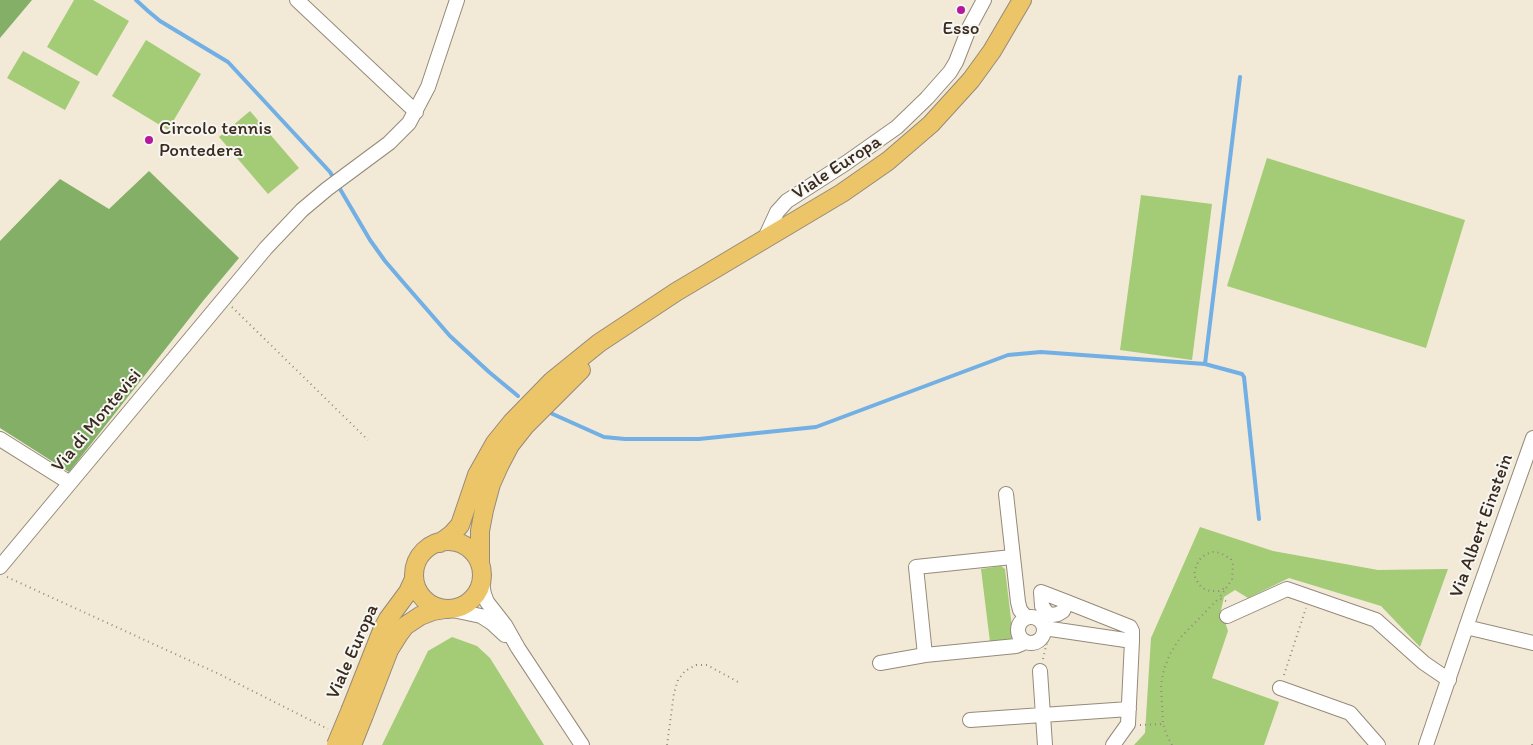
<!DOCTYPE html>
<style>
body{margin:0}
canvas{display:block;background:#f2e9d6}
</style>
<canvas width="1533" height="745"></canvas>
<script>
const ctx = document.querySelector('canvas').getContext('2d');
ctx.lineJoin = 'round';
function fillPath(path, color) { ctx.fillStyle = color; ctx.fill(path, 'evenodd'); }
const toPath = rows => new Path2D(rows.map(r => 'M' + r).join(''));
function strokePath(path, color, width, dash) { ctx.strokeStyle = color; ctx.lineWidth = width; ctx.lineCap = dash ? 'butt' : 'round'; ctx.setLineDash(dash || []); ctx.stroke(path); }
function drawText(font, color, halo, rows, align = 'center') {
  ctx.font = font + ' Itim,sans-serif'; ctx.lineWidth = 4; ctx.setLineDash([]); ctx.textBaseline = 'middle'; ctx.strokeStyle = halo; ctx.fillStyle = color; for (const [text, x, y, turn = 0] of rows) {
    ctx.save(); ctx.translate(x, y); ctx.rotate((+turn || 0) * Math.PI / 180); ctx.textAlign = isNaN(turn) ? turn : align; if (halo) ctx.strokeText(text, 0, 0); ctx.fillText(text, 0, 0); ctx.restore();
  }
}
fillPath(toPath([
 [74,0,93,0,129,21,97,76,47,47],
 [146,40,201,74,168,130,112,96],
 [23,51,80,82,65,110,7,78],
 [250,111,299,168,268,194,219,137],
 [1267,158,1465,220,1426,348,1227,286],
 [1141,195,1212,204,1192,360,1120,350],
 [1200,527,1273,551,1378,570,1448,569,1420,647,1381,606,1289,578,1248,598,1235,590,1224,597,1221,610,1228,631,1212,678,1279,702,1264,745,1134,745,1145,733,1151,638],
 [1001,566,1005,569,1013,636,1010,640,990,642,981,569],
 [452,637,477,646,490,658,544,745,382,745,428,651]
]), '#a4cb75');
fillPath(toPath([
 [0,0,32,0,0,38],
 [149,171,239,258,203,301,69,472,0,428,0,241,60,179,109,209]
]), '#83af66');
strokePath(toPath([
 [136,0,148,11,160,21,228,62,330,172,370,240,385,261,403,282,450,336,489,372,518,396],
 [1205,364,1242,374,1244,377,1259,519],
 [546,411,604,437,625,439,699,439,816,427,1008,355,1041,352,1205,364,1240,77]
]), '#72afe4', 4);
const minor = toPath([
 [297,0,416,112],
 [765,238,777,212,787,201,846,163,897,127,927,98,950,72,956,62,970,26,984,0],
 [0,439,70,483],
 [1006,494,1018,602,1020,610,1026,617],
 [1012,557,916,567,925,655,1016,646,1021,644,1024,641],
 [0,567,266,248,302,210,327,189,389,143,409,123,428,87,457,0],
 [481,578,484,594,487,602,505,625,518,648,582,745],
 [1067,602,1063,611,1058,614,1052,615,1047,613,1042,606,1041,592,1067,602,1130,627,1132,631,1132,641],
 [448,609,481,616,492,623,505,635],
 [1227,616,1287,589,1376,620,1424,663,1449,680],
 '1018 630a13 13 0 1 1 26 0a13 13 0 1 1-26 0Z',
 [1466,627,1533,643],
 [1044,628,1132,641,1128,724,1113,745],
 [880,663,925,655],
 [1040,671,1045,745],
 [1280,688,1350,713,1378,745],
 [970,720,1129,709],
 [1426,745,1474,604,1533,438]
]);
const major = toPath([
 '414 575a34 34 0 1 1 68 0a34 34 0 1 1-68 0Z',
 [440,543,452,534,460,525,477,475,495,443,512,422,552,381,599,343,676,292,842,193,888,161,931,124,971,80,992,51,1022,0],
 [480,564,480,531,484,510,491,484,500,464,510,445,525,426,581,370],
 [351,709,383,628,388,619,408,592,414,579],
 [364,715,389,650,399,634,405,626,420,616,433,611,445,609]
]);
strokePath(minor, '#968a7a', 16);
strokePath(major, '#968a7a', 20);
strokePath(toPath([
 [232,307,368,440],
 [7,577,219,674,328,729],
 [1226,601,1219,598,1227,587,1232,579,1233,565,1231,559,1220,553,1213,552,1206,554,1199,560,1196,567,1194,575,1198,583,1202,588,1210,591,1219,591,1227,587],
 [1043,659,1047,642],
 [1284,675,1306,608],
 [1140,725,1163,724],
 [667,745,674,693,678,680,685,671,696,665,707,665,740,683],
 [1172,745,1167,736,1163,724,1161,685,1164,669,1170,654,1180,638,1219,598],
 [1532,745,1533,742]
]), '#968a7a', 2, [1, 4]);
strokePath(minor, '#fff', 14);
strokePath(major, '#edc569', 18);
const majorBridge = toPath([
 [336,745,351,709],
 [352,745,364,715]
]);
strokePath(majorBridge, '#968a7a', 20, []);
strokePath(majorBridge, '#edc569', 18);
for (const [x, y, r, color] of [
 [961,10,5,"#b5179e"],
 [149,140,5,"#b5179e"]
]) { const dot = new Path2D(); dot.arc(x, y, r, 0, 2 * Math.PI); ctx.fillStyle = color; ctx.fill(dot); strokePath(dot, '#f6f6f2', 2); }
drawText('19px', '#3b2a1e', '#f6f6f2', [
 ["Esso",961,29],
 ["Circolo tennis",159,129,"left"],
 ["Pontedera",159,151,"left"]
]);
drawText('19px', '#3b2a1e', '#f6f6f2', [
 ["Viale Europa",837,168,-33],
 ["Via di Montevisi",97,421,-50],
 ["Via Albert Einstein",1482,526,-70],
 ["Viale Europa",353,652,-66]
]);
</script>
